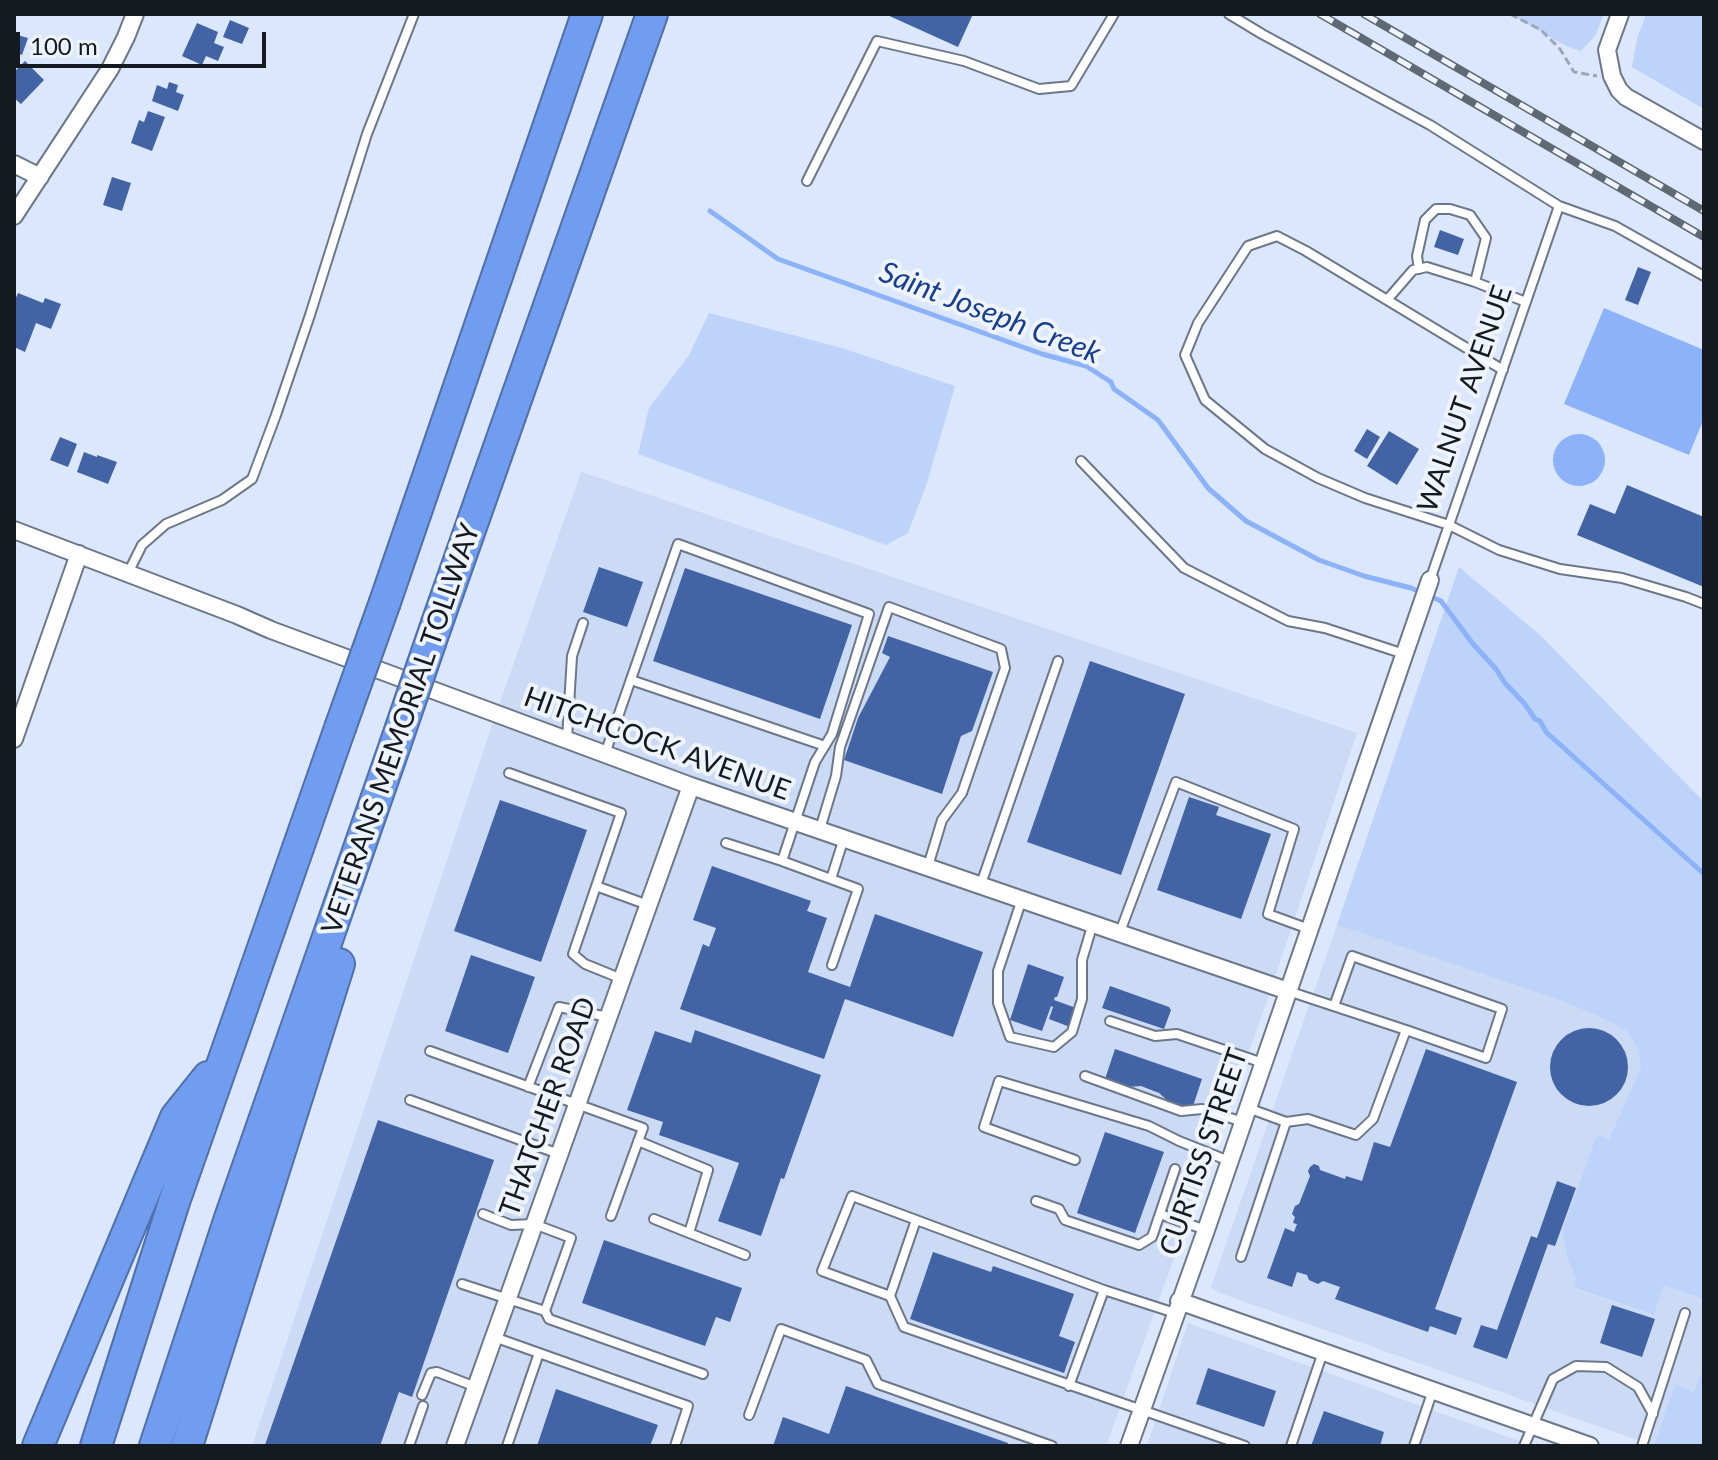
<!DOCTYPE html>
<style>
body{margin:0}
#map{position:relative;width:1718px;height:1460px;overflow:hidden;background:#dbe7fc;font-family:Lato,sans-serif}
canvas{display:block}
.frame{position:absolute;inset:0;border:16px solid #151920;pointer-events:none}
.scale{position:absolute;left:16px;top:32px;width:250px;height:36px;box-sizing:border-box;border:4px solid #151920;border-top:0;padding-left:10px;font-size:24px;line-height:28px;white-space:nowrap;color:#151920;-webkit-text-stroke:6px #eff4fc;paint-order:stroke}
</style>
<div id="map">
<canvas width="1718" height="1460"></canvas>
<div class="frame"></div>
<div class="scale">100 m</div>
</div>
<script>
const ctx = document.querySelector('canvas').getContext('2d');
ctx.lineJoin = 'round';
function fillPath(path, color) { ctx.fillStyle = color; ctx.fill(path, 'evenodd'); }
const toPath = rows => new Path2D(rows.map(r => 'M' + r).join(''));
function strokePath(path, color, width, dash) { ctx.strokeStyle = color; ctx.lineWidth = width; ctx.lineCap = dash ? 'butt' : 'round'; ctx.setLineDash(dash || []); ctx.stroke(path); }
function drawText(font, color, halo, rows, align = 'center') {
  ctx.font = font + ' Lato,sans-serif'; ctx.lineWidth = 8; ctx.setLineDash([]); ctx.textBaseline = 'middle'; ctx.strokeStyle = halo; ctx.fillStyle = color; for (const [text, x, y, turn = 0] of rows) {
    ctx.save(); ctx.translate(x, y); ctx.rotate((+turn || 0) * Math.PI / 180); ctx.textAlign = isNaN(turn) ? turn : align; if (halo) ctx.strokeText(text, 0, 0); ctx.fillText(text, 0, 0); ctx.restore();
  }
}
fillPath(toPath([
 [581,472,1357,733,1266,1004,1106,1446,252,1446,491,728],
 [1337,925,1557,999,1600,1017,1627,1031,1639,1051,1642,1067,1609,1139,1597,1136,1563,1238,1568,1260,1576,1279,1576,1289,1654,1315,1664,1286,1704,1299,1704,1364,1694,1392,1675,1385,1654,1446,1220,1293,1211,1287],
 [1188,1323,1533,1446,1147,1446]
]), '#cbdaf5');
fillPath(toPath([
 [1510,14,1604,14,1595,36,1581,51,1566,46],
 [1646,14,1704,14,1704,109,1632,67,1637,39],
 [709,313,842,348,955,386,927,483,908,533,886,545,638,454,649,408,689,355],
 [1459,567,1540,635,1704,802,1704,1299,1664,1286,1654,1315,1575,1288,1576,1279,1568,1260,1563,1238,1563,1229,1597,1135,1609,1139,1641,1068,1639,1051,1627,1031,1600,1017,1557,999,1337,925],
 [1704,1364,1704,1446,1654,1446,1675,1384,1694,1392]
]), '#bed3f9');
fillPath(toPath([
 [1604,308,1704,350,1704,418,1689,455,1564,404],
 '1553 460a26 26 0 1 1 52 0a26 26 0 1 1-52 0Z'
]), '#8cb2f9');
strokePath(toPath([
 [710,211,778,259,1042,354,1086,366,1111,382,1114,389,1158,420,1208,488,1246,521,1319,560,1364,576,1411,588,1441,601,1473,644,1496,669,1505,683,1524,703,1535,719,1540,721,1546,732,1704,874]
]), '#8cb2f9', 5);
fillPath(toPath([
 [885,14,973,14,958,47],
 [230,20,249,28,242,44,223,37],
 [197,23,218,32,214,43,224,47,218,61,206,56,202,65,182,56],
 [14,34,28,38,22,55,14,52],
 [25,61,44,80,21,104,14,98,14,72],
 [169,82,178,85,176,92,184,95,178,111,152,101,157,85,167,89],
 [148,111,165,117,152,151,131,143,139,120,144,122],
 [112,177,131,183,122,211,103,205],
 [1440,230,1464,239,1458,255,1434,247],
 [1638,267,1651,272,1638,305,1625,300],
 [18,293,43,303,45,298,61,304,51,329,36,323,25,352,14,347,14,313,16,307,14,306,14,302],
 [1367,429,1380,437,1367,459,1354,451],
 [1389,431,1419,449,1397,485,1367,466],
 [60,437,77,444,68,467,50,460],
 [84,452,97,457,97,455,117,462,108,484,77,472],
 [1627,485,1704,517,1704,587,1577,535,1590,504,1615,514],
 [599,567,643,582,627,627,583,612],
 [685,568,852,625,820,719,653,661],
 [888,636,993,672,972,731,961,736,942,794,844,760,858,718,890,657,882,653],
 [1090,661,1185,694,1121,875,1027,842],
 [1189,797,1219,807,1216,815,1271,834,1241,919,1157,890],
 [500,800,587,830,541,962,454,931],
 [712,866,811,901,807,911,827,918,808,972,850,987,875,914,983,952,953,1037,845,999,824,1059,680,1009,703,944,709,947,716,928,693,920],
 [471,955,535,977,508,1053,445,1031],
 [1028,964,1064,977,1057,997,1055,997,1054,1000,1076,1008,1070,1027,1049,1019,1053,1007,1051,1006,1042,1031,1010,1020],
 [1110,986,1169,1007,1171,1010,1164,1029,1102,1008],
 '1550 1067a39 39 0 1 1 78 0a39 39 0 1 1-78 0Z',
 [695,1030,821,1075,784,1179,781,1178,761,1236,718,1221,739,1163,659,1135,663,1122,627,1110,655,1031,691,1043],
 [1115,1049,1202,1079,1192,1109,1168,1101,1159,1093,1141,1086,1128,1087,1105,1079],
 [1426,1049,1517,1082,1435,1309,1462,1318,1456,1335,1430,1326,1428,1332,1335,1299,1340,1287,1323,1281,1318,1284,1309,1280,1307,1275,1297,1272,1292,1287,1267,1278,1285,1228,1294,1232,1297,1224,1293,1223,1295,1217,1292,1214,1295,1206,1299,1204,1310,1176,1308,1171,1310,1167,1314,1164,1319,1166,1320,1170,1345,1179,1346,1176,1362,1181,1374,1142,1390,1147],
 [378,1120,494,1160,412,1397,399,1392,380,1446,270,1446,265,1445],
 [1105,1132,1164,1152,1135,1233,1077,1213],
 [1557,1181,1576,1188,1555,1246,1548,1244,1507,1359,1473,1347,1481,1325,1497,1330,1531,1236,1537,1238],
 [604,1240,742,1288,730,1322,716,1317,705,1346,582,1303],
 [933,1252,991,1272,993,1266,1074,1294,1059,1336,1075,1342,1064,1373,910,1319],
 [1612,1305,1655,1319,1642,1357,1600,1343],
 [1208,1368,1276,1391,1264,1427,1196,1404],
 [846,1386,1008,1443,1007,1446,773,1446,783,1417,829,1434],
 [556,1389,658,1425,650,1446,537,1446],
 [1324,1411,1384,1432,1380,1446,1311,1446]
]), '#4263a4');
const service = toPath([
 [1229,14,1262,34,1430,125,1559,206,1615,226,1704,276],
 [807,181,877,41,964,61,1039,89,1071,86,1114,14],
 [1419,269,1417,256,1425,220,1436,209,1450,209,1470,215,1486,238,1475,282],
 [1387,300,1413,270,1427,267,1475,282,1526,302],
 [1503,370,1306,251,1277,236,1248,246,1198,323,1185,355,1205,400,1265,449,1318,478,1365,498,1449,525,1499,550,1560,569,1622,578,1686,597,1704,604],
 [1081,461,1184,568,1288,621,1325,628,1404,654],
 [128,573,142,545,166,524,222,500,252,479,276,415,310,315,367,134,414,14],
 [1430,580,1559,206],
 [631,680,825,746],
 [567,739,572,656,583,623],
 [605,754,678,544,869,614,832,734,815,762,782,861,726,843],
 [509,773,621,813,573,954,585,964,622,979],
 [820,829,836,776,840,747,889,607,1001,649,1005,668,962,793,942,820,928,866],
 [782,861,858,889,832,965],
 [831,879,844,838],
 [981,884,1058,661],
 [596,886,648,905],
 [1022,899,998,971,998,1003,1010,1037,1054,1047,1072,1032,1082,999,1082,960,1093,923],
 [1120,932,1176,782,1294,829,1268,914,1309,929],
 [1334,1006,1352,956,1502,1009,1486,1058,1406,1030],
 [1110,1021,1155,1036,1177,1034,1263,1063],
 [430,1051,643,1128,611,1216],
 [1085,1076,1181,1111,1202,1109,1243,1122],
 [528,1087,559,1007,608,1017],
 [410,1100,559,1154],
 [1286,1122,1308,1119,1356,1135,1373,1119,1406,1030,1288,991],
 [638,1141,708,1170,689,1233,745,1255],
 [1075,1160,984,1127,999,1081,1149,1126,1179,1141,1229,1161],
 [1036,1201,1059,1209,1065,1220,1139,1245,1152,1237,1175,1169],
 [1160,1214,1206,1230],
 [654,1219,689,1233],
 [1241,1257,1286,1122,1248,1108],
 [462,1284,545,1311,571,1238,534,1224,511,1225,483,1214],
 [890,1296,916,1220],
 [545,1311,549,1319,703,1374],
 [1175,1313,1104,1290,852,1196,822,1271,890,1296,904,1327,1245,1446],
 [494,1337,688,1406,675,1446],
 [1069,1386,1104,1290],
 [422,1395,431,1373,437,1372,476,1387],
 [749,1415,781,1329,866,1360,878,1384,1052,1446],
 [409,1446,423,1406],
 [507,1446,539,1353],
 [1291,1446,1323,1352],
 [1414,1446,1433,1390],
 [1524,1446,1553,1379,1576,1366,1606,1367,1638,1387,1653,1414],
 [1642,1446,1685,1313]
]);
const minor = toPath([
 [1620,14,1607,50,1612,76,1619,90,1626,97,1704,141],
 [14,164,40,177],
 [14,216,110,69,126,37,135,14],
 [14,530,237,615,271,630,691,786,1288,991],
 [14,739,79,554],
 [1179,1301,1590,1446],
 [455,1446,691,786],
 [1129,1446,1206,1230,1430,580]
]);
const motorway = toPath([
 [385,602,587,14],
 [437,623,652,14],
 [38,1446,176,1117,208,1077],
 [96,1446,174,1202,340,728],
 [155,1446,230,1218,395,745],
 [187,1446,339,964]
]);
strokePath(service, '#6c7789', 12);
strokePath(minor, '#6c7789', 20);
strokePath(motorway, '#516fa8', 34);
strokePath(toPath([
 [1510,14,1541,30,1560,49,1574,72,1597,76]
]), '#9ca6b6', 3, [8, 4]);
strokePath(service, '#fff', 8);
strokePath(minor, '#fff', 16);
strokePath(motorway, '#719df1', 30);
const rail = toPath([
 [1320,14,1704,237],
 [1364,14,1704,211]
]);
strokePath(rail, '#606874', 8);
strokePath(rail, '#eff4fc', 5, [15]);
const motorwayBridge = toPath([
 [340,728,385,602],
 [395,745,437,623]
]);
strokePath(motorwayBridge, '#516fa8', 34, []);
strokePath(motorwayBridge, '#719df1', 30);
drawText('28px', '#151920', '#eff4fc', [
 ["WALNUT AVENUE",1465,399,-71],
 ["VETERANS MEMORIAL TOLLWAY",401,729,-71],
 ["HITCHCOCK AVENUE",657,744,20],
 ["THATCHER ROAD",548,1107,-70],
 ["CURTISS STREET",1204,1152,-71]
]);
drawText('italic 30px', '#183f8f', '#eff4fc', [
 ["Saint Joseph Creek",990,313,21]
]);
</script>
